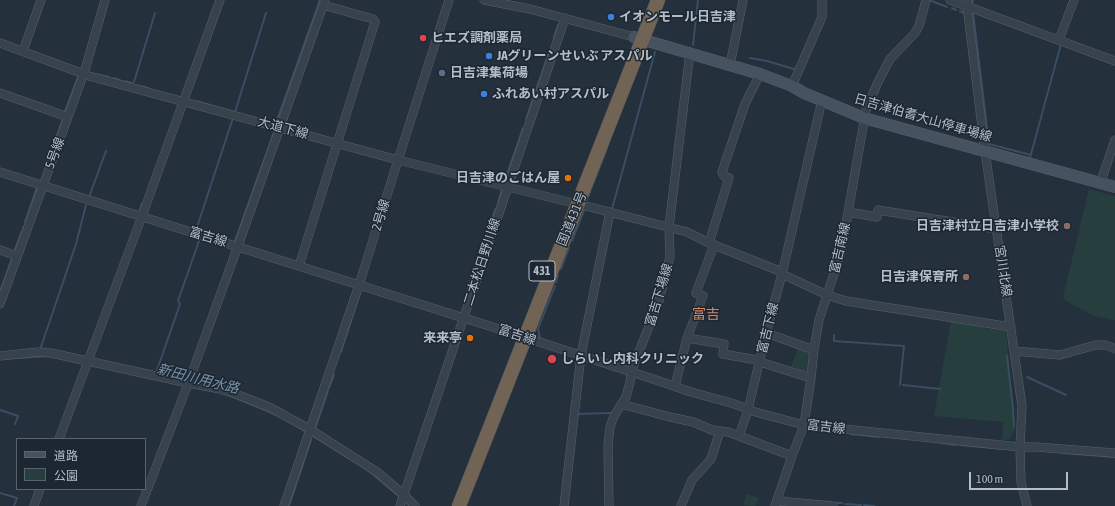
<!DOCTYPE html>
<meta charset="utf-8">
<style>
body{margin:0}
#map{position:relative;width:1115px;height:506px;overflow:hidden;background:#24303c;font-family:"Asap Condensed","Noto Sans JP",sans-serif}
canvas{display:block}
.legend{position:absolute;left:16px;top:438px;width:130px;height:52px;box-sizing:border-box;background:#1d2731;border:1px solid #59636d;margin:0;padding:5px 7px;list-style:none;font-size:12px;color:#b4bdc8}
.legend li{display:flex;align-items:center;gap:8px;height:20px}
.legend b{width:20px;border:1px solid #59636d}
.scale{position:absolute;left:969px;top:472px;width:99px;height:18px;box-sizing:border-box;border:2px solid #b4bdc8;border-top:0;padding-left:5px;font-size:12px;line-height:14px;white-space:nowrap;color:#b4bdc8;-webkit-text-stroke:3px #1d2731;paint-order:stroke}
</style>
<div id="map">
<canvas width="1115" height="506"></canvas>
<ul class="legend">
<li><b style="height:5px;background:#46525f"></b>道路</li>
<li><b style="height:11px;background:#273e3e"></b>公園</li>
</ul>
<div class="scale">100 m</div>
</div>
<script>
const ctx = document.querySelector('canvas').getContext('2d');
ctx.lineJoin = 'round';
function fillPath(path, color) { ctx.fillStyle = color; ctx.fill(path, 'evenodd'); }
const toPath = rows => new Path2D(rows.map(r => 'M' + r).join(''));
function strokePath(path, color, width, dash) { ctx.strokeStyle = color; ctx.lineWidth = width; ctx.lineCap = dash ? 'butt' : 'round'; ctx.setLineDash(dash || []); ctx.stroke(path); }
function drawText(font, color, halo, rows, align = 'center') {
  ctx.font = font + ' "Asap Condensed","Noto Sans JP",sans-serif'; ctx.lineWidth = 3; ctx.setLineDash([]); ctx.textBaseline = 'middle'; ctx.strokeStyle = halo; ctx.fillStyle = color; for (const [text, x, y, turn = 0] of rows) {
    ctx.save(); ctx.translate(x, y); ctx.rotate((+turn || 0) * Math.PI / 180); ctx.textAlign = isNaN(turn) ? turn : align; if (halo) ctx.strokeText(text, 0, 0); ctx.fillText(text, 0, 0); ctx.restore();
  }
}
fillPath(toPath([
 [1089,189,1115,196,1115,320,1094,316,1066,301,1063,297],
 [951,320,982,325,985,328,1006,331,1015,429,1009,439,1002,440,1003,422,934,416],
 [799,345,812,351,808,370,803,373,790,370],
 [747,494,759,498,755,506,743,505]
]), '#273e3e');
fillPath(toPath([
 [43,354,224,392,268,409,366,466,412,506,409,506,366,470,290,423,267,412,223,394,49,357,0,360]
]), '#394d63');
strokePath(toPath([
 [929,0,947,7],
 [972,4,973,0],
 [952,8,956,10],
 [960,11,964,13],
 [973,12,989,144,1031,155],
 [554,37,558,25],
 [693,45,698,0],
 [750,58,767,61,797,70],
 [95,74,109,77],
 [113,78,120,80],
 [124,81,132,83],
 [134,82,155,13],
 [141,86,148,88],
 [196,101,235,112,266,13],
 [65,111,78,77],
 [526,119,548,55],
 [274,122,276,123,320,0],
 [1030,158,1061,44],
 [48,161,62,121],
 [504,183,523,128],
 [89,197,106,151],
 [498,203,502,189],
 [587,203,586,202,607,149],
 [612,209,655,52],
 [140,210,142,203],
 [25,222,37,187],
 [195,229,197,227,233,118],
 [235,241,275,129],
 [572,241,585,208],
 [15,249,24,226],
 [561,269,569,248],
 [474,271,495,210,497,207],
 [556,282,558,276],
 [0,292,12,258],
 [467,292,472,276],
 [834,335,834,341,904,346,900,385],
 [540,338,538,329,555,286],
 [41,347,76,244,86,205],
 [341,352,360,293],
 [1007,356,1013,409,1014,427],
 [156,373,180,304,178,301,200,238],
 [1027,377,1066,395],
 [903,385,940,389],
 [329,388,334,375],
 [0,410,18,416,15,424],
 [577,414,611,413],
 [315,429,328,391],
 [816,431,819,431],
 [824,431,839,433],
 [851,434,879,437],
 [942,443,956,445],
 [960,445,1004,449],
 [1062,453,1115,457],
 [0,493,17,498,14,506],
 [833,503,842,503],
 [845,504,861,505],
 [864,505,874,506],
 [289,506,311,440]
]), '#394d63', 2);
const street = toPath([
 [484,0,530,9,634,37],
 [950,0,1115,61],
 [968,0,967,6,985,151,1022,406,1020,447,1021,482,1027,506],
 [1059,40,1074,0],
 [0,43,89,76,398,160,569,202],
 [23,51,41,0],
 [730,65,743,0],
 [792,86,822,17,822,0],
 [0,93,68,117],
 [0,172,518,335,656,380,691,392,731,403,743,407,748,410,804,425,1020,447,1036,447,1115,453],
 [1100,184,1115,140],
 [578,204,687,232,709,243,782,272],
 [848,212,877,217,878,210,996,229],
 [709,243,729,178,724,176,722,172,745,104,760,74],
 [0,250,17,256],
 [299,266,375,22,373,19,323,5],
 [782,274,827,295,846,301,1011,327],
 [0,304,84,73,105,0],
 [766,333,814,350],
 [687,338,724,344,723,354,757,360,763,363,811,378],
 [1014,351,1060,355,1096,345,1106,345,1115,349],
 [0,356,38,352,51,353,188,383,220,389,233,393,269,407,311,430,377,472,404,495,415,506],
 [675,386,687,338,703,296,696,293,714,245],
 [621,404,670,417,693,422,712,430,728,432,739,436,748,410,766,333,782,274,822,100],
 [739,436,792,456],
 [59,439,142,216,220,0],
 [777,501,833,506],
 [34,506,40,489],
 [141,506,188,384,238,246,325,0],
 [284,506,359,285,398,160,449,0],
 [400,506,565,18],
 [564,506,581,355,610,212],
 [609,506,608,446,610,427,614,416,626,397,630,382,631,372,659,301,670,257,669,227,690,52],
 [681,506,692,480,711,459,720,431],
 [775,506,792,456,804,425,811,378,814,349,819,320,841,252,866,110,878,82,890,59,915,33,919,26,926,0]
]);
const secondary = toPath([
 [634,37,760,74,792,86,804,93,864,118,1115,187]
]);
const highway = toPath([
 [459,506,658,0]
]);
strokePath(street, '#56606a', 9);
strokePath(secondary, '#56606a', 12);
strokePath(highway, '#434d57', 15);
strokePath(street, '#38424c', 8);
strokePath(secondary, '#46525f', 11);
strokePath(highway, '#726455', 14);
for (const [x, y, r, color] of [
 [611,17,4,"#3f7fe0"],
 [423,38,4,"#e0444e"],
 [489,56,4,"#3f7fe0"],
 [442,73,4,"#5c6f8a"],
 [484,94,4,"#3f7fe0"],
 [568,178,4,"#e8710a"],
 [1067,226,4,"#8d6e63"],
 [966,277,4,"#8d6e63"],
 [470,338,4,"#e8710a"],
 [552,359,5,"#e0444e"]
]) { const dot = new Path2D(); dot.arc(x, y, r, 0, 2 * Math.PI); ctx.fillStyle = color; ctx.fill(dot); strokePath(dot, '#1d2731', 1.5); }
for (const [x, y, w] of [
 [542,271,26]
]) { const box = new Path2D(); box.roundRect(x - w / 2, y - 10, w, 20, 3); ctx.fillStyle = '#1d2731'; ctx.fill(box); strokePath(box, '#b4bdc8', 1); }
drawText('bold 12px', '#b4bdc8', null, [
 ["431",542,271]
]);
drawText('bold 13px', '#b4bdc8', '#1d2731', [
 ["イオンモール日吉津",619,17],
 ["ヒエズ調剤薬局",431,38],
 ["JAグリーンせいぶ アスパル",497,56],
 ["日吉津集荷場",450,73],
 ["ふれあい村アスパル",492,94],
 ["日吉津のごはん屋",560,178,"right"],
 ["日吉津村立日吉津小学校",1059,226,"right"],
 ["日吉津保育所",958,277,"right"],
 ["来来亭",462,338,"right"],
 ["しらいし内科クリニック",561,359]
], 'left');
drawText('13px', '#b4bdc8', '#1d2731', [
 ["日吉津伯耆大山停車場線",923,118,16],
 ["大道下線",283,128,15],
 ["5号線",55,153,-70],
 ["2号線",381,215,-73],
 ["国道431号",572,219,-68],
 ["富吉線",208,237,17],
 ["富吉南線",840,248,-77],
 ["二本松日野川線",482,262,-72],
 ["宮川北線",1003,271,81],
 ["富吉下場線",659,295,-73],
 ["富吉下線",768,328,-76],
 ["富吉線",517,335,18],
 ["富吉線",826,427,7]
]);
drawText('14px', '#d18a65', '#1d2731', [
 ["富吉",706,315]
]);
drawText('italic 14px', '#7590aa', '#1d2731', [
 ["新田川用水路",198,379,14]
]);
</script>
